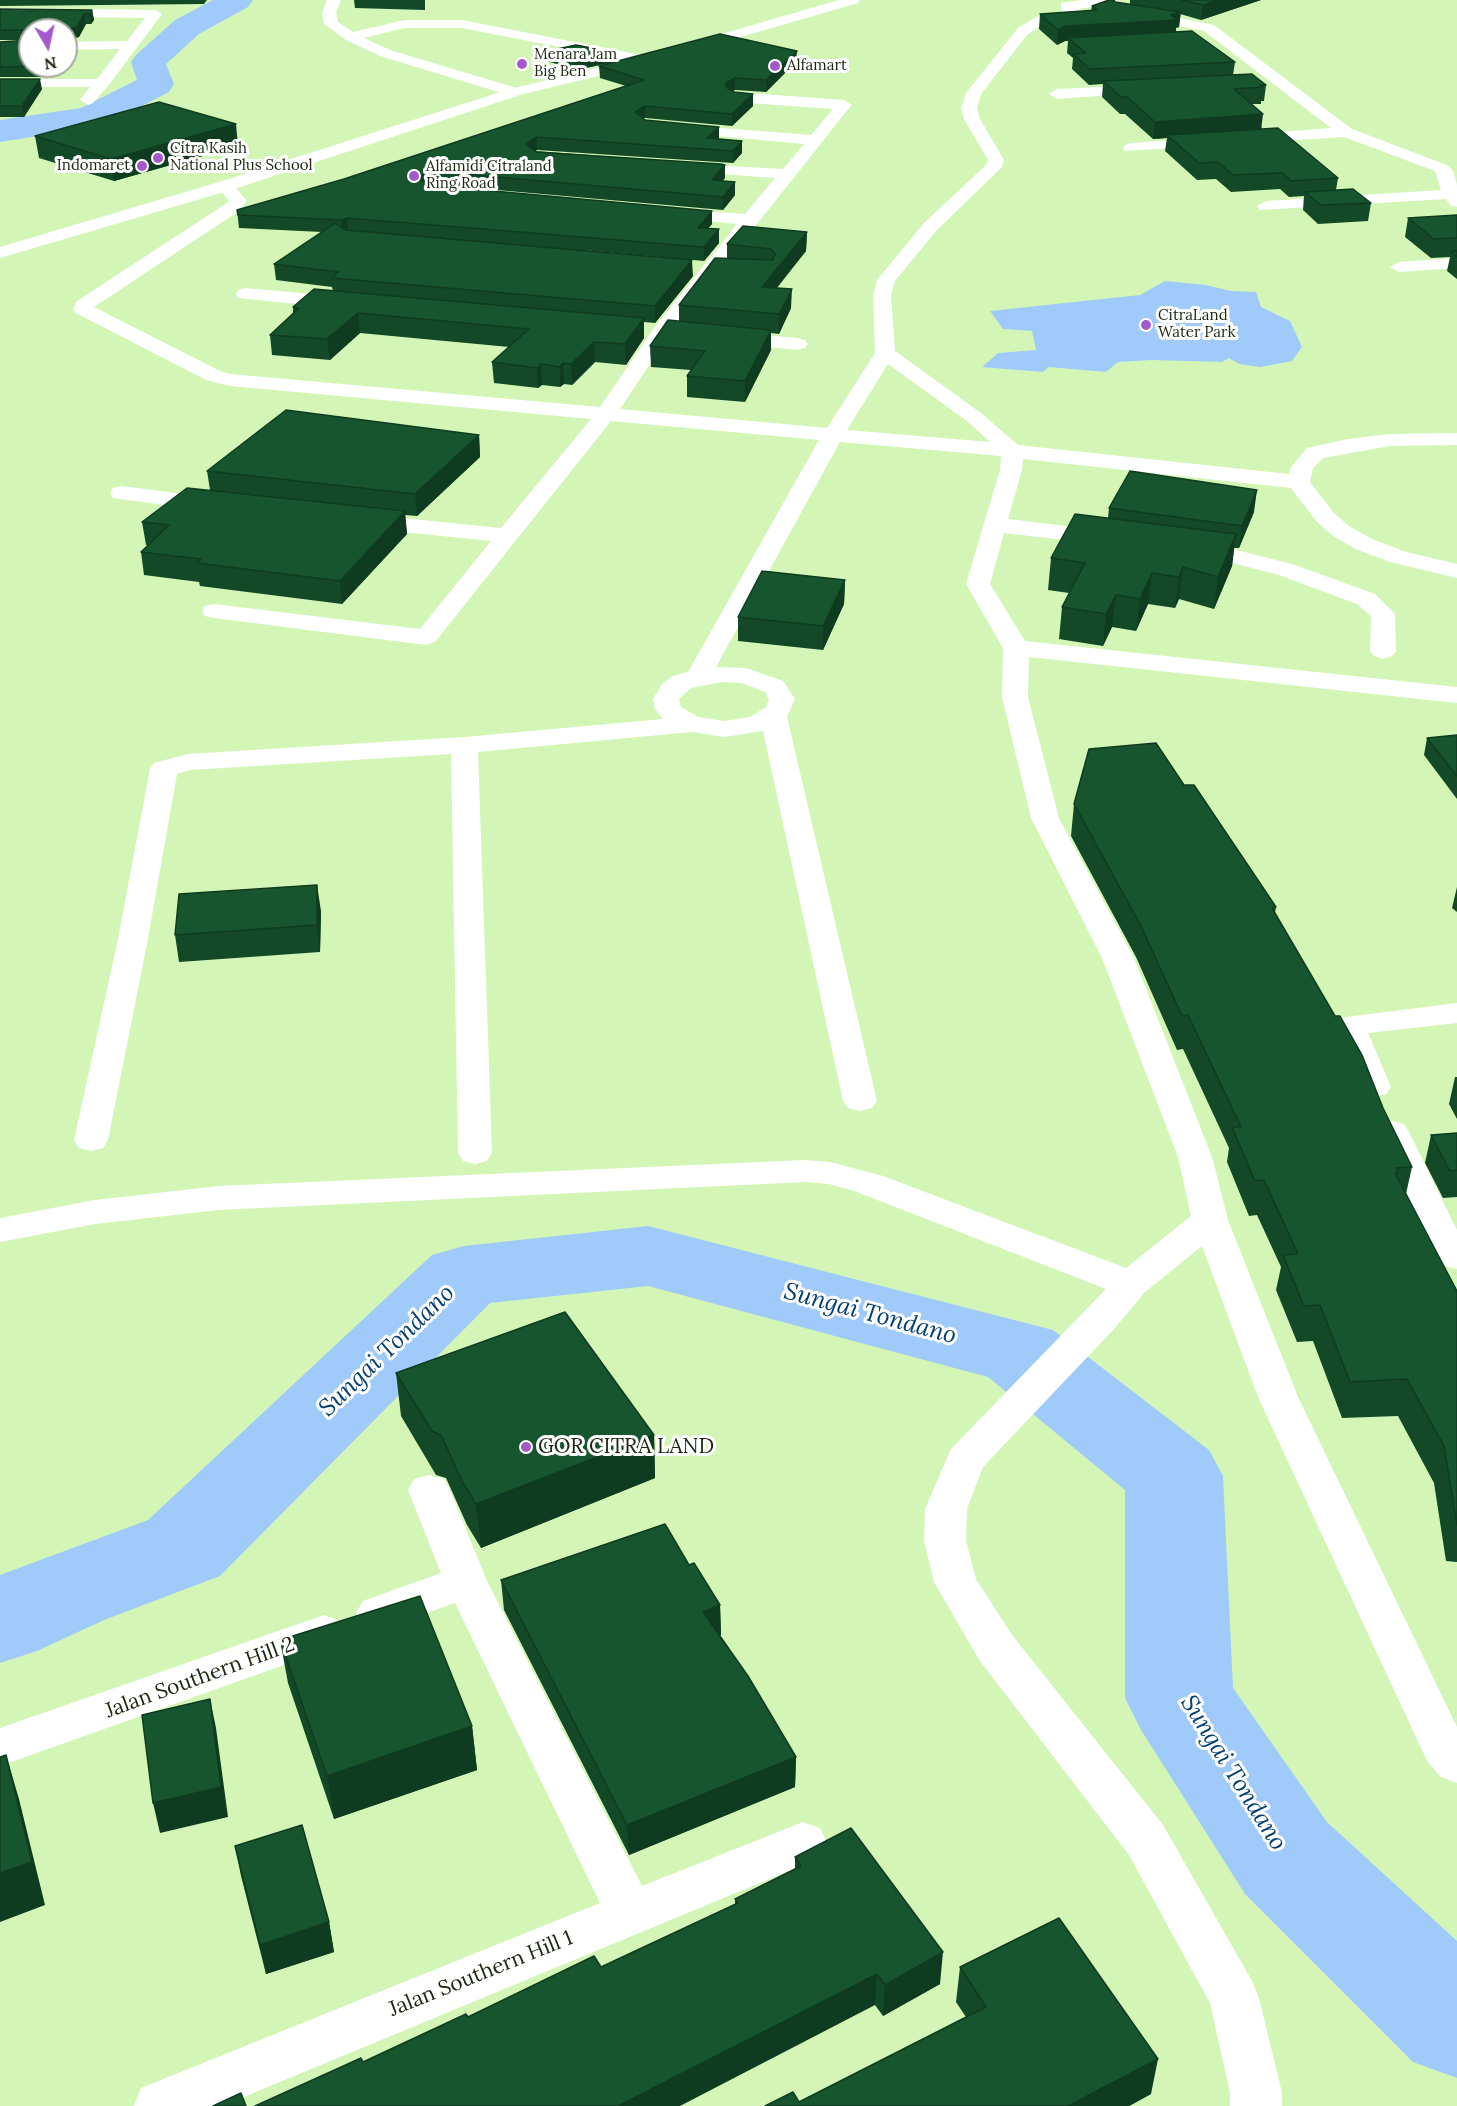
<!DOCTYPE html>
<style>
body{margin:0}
#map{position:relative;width:1457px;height:2106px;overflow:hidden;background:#d3f6b7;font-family:Lora,serif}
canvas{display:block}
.north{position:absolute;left:18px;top:18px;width:60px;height:60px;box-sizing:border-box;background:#fff;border:2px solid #a4a99f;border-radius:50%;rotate:171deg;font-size:16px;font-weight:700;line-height:24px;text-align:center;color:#1b270f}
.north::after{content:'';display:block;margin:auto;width:21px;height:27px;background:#a359cc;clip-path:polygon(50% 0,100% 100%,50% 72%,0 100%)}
</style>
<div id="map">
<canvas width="1457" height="2106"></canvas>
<div class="north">N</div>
</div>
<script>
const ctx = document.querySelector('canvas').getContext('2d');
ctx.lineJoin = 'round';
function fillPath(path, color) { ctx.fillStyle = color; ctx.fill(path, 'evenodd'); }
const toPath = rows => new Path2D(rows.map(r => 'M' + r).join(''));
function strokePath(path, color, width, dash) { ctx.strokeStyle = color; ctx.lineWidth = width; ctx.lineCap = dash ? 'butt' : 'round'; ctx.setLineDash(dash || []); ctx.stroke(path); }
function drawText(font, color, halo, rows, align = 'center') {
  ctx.font = font + ' Lora,serif'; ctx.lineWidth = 6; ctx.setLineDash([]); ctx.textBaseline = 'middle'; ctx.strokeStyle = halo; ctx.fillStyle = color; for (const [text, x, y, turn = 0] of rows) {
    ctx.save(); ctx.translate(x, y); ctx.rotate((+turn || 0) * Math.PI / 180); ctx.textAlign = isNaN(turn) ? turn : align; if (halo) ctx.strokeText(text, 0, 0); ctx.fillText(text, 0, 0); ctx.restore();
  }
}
fillPath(toPath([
 [1165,281,1206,285,1231,291,1256,292,1261,307,1290,321,1302,347,1292,361,1260,367,1239,364,1229,358,1222,362,1151,360,1118,362,1106,372,1049,367,1043,372,982,367,998,353,1036,350,1032,331,1003,329,990,311,1140,295]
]), '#a0caf9');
fillPath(toPath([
 [213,0,253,0,248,7,199,34,166,64,174,84,169,92,103,126,0,142,0,120,81,108,137,80,131,62,136,55,175,20,213,0],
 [648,1226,1053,1330,1209,1450,1223,1476,1233,1688,1327,1822,1457,1941,1457,2078,1413,2062,1245,1894,1141,1730,1125,1698,1125,1490,988,1377,648,1286,490,1303,220,1576,104,1620,37,1651,0,1663,0,1575,148,1520,432,1255,464,1246,648,1226]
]), '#a0caf9');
fillPath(toPath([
 [327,0,341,0,336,13,338,22,353,32,405,20,462,20,646,56,653,60,646,64,462,28,405,28,364,38,390,50,520,89,523,92,515,97,380,56,346,40,324,24,322,13,327,0],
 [1081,0,1119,0,1112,4,1077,9,1082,10,1082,16,1045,23,1028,34,981,94,977,108,980,119,1004,160,1002,167,936,231,895,281,891,295,895,351,981,413,1018,445,1289,474,1291,467,1307,448,1348,439,1390,434,1457,433,1457,445,1390,446,1323,458,1313,468,1310,482,1333,512,1349,526,1372,539,1406,552,1457,564,1457,578,1390,562,1356,549,1333,536,1317,522,1291,488,1023,459,1022,470,1008,519,1108,531,1116,533,1120,538,1116,543,1108,545,1004,533,990,584,1025,641,1457,687,1457,703,1029,657,1028,697,1059,818,1134,958,1212,1157,1228,1220,1298,1397,1457,1727,1457,1783,1441,1777,1428,1762,1421,1748,1258,1397,1202,1246,1144,1293,1114,1329,983,1467,967,1509,966,1541,976,1579,1012,1635,1163,1825,1252,1981,1259,1998,1282,2093,1282,2106,1230,2106,1230,2093,1210,2003,1129,1855,980,1661,934,1582,924,1541,925,1509,951,1449,1106,1289,857,1192,829,1184,805,1182,219,1210,95,1224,0,1242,0,1218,95,1200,219,1186,805,1160,830,1162,883,1176,1126,1268,1191,1216,1178,1157,1102,958,1031,818,1002,697,1003,648,966,584,1000,470,1001,456,840,442,716,667,746,668,783,681,795,699,787,717,877,1101,872,1108,860,1111,848,1108,843,1101,763,731,724,737,692,732,478,752,492,1153,487,1161,475,1164,463,1161,458,1153,451,754,190,770,177,774,147,944,108,1140,103,1148,91,1151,79,1148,74,1140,117,944,150,769,154,763,188,754,464,737,663,719,655,709,653,699,662,684,673,676,688,672,819,440,611,421,435,642,426,645,214,618,205,616,202,611,205,606,214,604,420,629,491,541,363,528,355,526,351,521,355,516,363,514,501,528,591,419,230,386,206,380,76,313,73,309,77,301,224,205,229,201,217,186,225,181,231,182,247,201,236,213,94,307,220,371,230,374,600,407,654,328,737,224,666,217,660,216,657,212,660,208,745,214,775,178,680,171,674,169,672,166,674,163,783,169,804,144,673,132,665,127,667,124,811,135,833,109,735,102,727,97,735,92,844,100,852,105,849,108,669,335,620,409,827,428,875,353,873,295,877,280,924,223,986,165,988,160,964,119,961,108,966,93,1018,28,1036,17,1062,12,1061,3,1081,0],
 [888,364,967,421,990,442,847,430,888,364],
 [722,682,742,683,765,692,769,699,766,707,750,717,724,721,698,717,681,707,679,699,691,688,722,682],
 [0,8,155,10,162,14,108,86,93,103,88,105,80,100,90,87,0,87,0,79,97,79,120,49,66,50,66,42,127,41,145,18,0,16,0,8],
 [1136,9,1214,25,1352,129,1447,165,1453,171,1457,185,1457,207,1451,206,1446,199,1260,210,1257,206,1266,201,1441,190,1435,171,1344,137,1125,151,1123,148,1125,145,1131,143,1331,128,1204,31,1131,16,1129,13,1136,9],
 [1148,85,1155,89,1153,92,1057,99,1049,94,1057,89,1148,85],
 [1457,258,1457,268,1399,272,1390,267,1399,262,1457,258],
 [245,288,346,297,355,303,346,309,238,298,236,294,238,290,245,288],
 [726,332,798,338,805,340,808,344,805,348,798,350,719,342,716,338,726,332],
 [121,486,216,498,224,500,227,505,224,510,216,512,113,498,110,493,113,488,121,486],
 [1189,543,1233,549,1295,565,1375,594,1395,614,1396,651,1392,656,1383,659,1374,656,1370,651,1371,616,1357,604,1279,575,1232,563,1181,555,1177,550,1181,545,1189,543],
 [1457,1003,1457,1023,1368,1033,1391,1087,1386,1094,1374,1097,1362,1094,1333,1025,1338,1018,1457,1003],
 [1392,1121,1404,1124,1409,1132,1457,1230,1457,1269,1444,1266,1422,1233,1375,1132,1380,1124,1392,1121],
 [429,1475,444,1479,450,1490,487,1581,642,1886,803,1822,820,1828,827,1843,820,1858,222,2106,134,2106,141,2088,600,1903,455,1603,378,1630,363,1625,356,1613,363,1601,441,1573,408,1490,414,1479,429,1475],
 [324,1615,340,1621,346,1633,340,1645,0,1766,0,1728,324,1615]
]), '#fff');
fillPath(toPath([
 [839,0,860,0,858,3,651,63,520,95,231,190,0,258,0,247,219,182,510,89,642,57,839,0]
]), '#fff');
fillPath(toPath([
 [0,0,207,0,204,4,0,6],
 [354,0,425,0,425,10,355,8],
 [1130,0,1261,0,1201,20,1180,14,1179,27,1176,28,1176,31,1235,62,1233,75,1266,85,1264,101,1261,101,1261,104,1252,104,1262,129,1338,178,1336,190,1371,203,1368,221,1318,224,1303,210,1304,196,1289,197,1280,189,1231,192,1216,179,1197,180,1165,151,1167,138,1153,139,1125,114,1120,114,1102,97,1103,84,1089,85,1072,69,1073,58,1067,53,1068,41,1065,41,1057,45,1039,29,1040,14,1091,11,1092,6,1115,2,1130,5],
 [0,9,92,10,94,20,91,24,86,24,79,37,66,40,66,30,30,30,30,40,0,40],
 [0,42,57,66,50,77,0,77],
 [543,52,617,53,617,61,577,70,543,60],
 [796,62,766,92,735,90,732,91,753,106,732,126,645,118,643,119,719,139,742,141,742,153,733,163,537,150,535,151,725,165,725,178,722,181,735,182,735,195,723,210,429,184,427,185,712,211,712,224,708,228,719,243,704,261,582,250,693,276,655,323,644,322,644,338,626,365,595,362,572,385,564,384,560,387,542,385,538,388,494,383,492,362,509,347,360,333,330,360,272,355,270,335,293,313,293,307,333,291,332,287,276,280,274,264,322,232,239,228,237,210,344,179,626,86,600,78,599,66],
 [0,79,42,89,24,117,0,117],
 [35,136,238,146,114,181,39,158],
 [1457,215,1457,279,1447,271,1450,257,1431,258,1405,237,1408,218],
 [807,232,806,251,777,288,791,308,779,334,771,333,771,350,745,402,687,397,687,376,691,370,651,367,650,346,679,321,679,305,727,258,727,244],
 [479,435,480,457,417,516,405,515,407,534,342,604,200,586,199,582,144,575,141,552,148,545,146,545,142,522,210,490,207,471],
 [1109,508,1254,512,1239,548,1234,548,1232,566,1214,609,1179,599,1175,608,1148,604,1136,631,1112,627,1103,646,1059,639,1062,607,1069,593,1048,590,1051,558,1108,518],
 [845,580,844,604,823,650,738,641,738,617],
 [1457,735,1457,799,1424,755,1427,738],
 [1184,785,1276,907,1275,913,1383,1108,1412,1167,1406,1194,1457,1291,1457,1562,1446,1561,1434,1483,1398,1416,1342,1418,1313,1341,1297,1342,1276,1290,1281,1267,1257,1215,1249,1216,1227,1162,1229,1148,1183,1049,1177,1050,1136,957,1071,836,1074,804],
 [1457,887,1457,912,1452,908],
 [321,911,320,952,179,962,175,935],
 [1455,1077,1457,1077,1457,1119,1449,1104],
 [1457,1133,1457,1197,1443,1198,1425,1163,1431,1135],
 [396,1373,654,1435,655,1478,481,1548,467,1525,446,1478,436,1475,401,1416],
 [689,1565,720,1605,721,1635,720,1635,796,1757,795,1787,629,1855,504,1610,501,1580],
 [280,1640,472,1726,477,1770,334,1819,288,1683],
 [235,1846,329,1922,334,1952,266,1974,241,1876],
 [795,1857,940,1984,883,2016,875,2005,363,2062,468,2017,601,1967,735,1905,735,1899,795,1869],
 [960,1967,1151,2094,1129,2106,765,2106,799,2102,966,2017,956,2002]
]), '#134927');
fillPath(toPath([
 [1219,0,1261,0,1201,20,1203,5],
 [92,10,94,20,91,24,90,14],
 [1181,12,1179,27,1176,28,1176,35,1068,38,1068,41,1065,41,1057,45,1058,30,1066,26,1171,15],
 [84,14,86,24,79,37,66,40,66,30],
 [797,51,796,62,766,92,766,80],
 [617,53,617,61,577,70,577,62],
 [48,66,57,66,50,77],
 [735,78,735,90,726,95,726,83],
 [40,79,42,89,24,117,22,106],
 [753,94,753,106,732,126,732,114],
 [645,106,645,118,635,124,635,112],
 [1263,114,1261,131,1167,135,1167,138,1153,139,1155,122],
 [236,124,238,146,114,181,111,159],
 [719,127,719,139,707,138],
 [537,137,537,150,527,156,526,144],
 [742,141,742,153,733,163,733,151],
 [725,165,725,178,712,193,712,180],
 [428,171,429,184,419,190,418,178],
 [735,182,735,195,723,210,723,197],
 [712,211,712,224,698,241,698,228],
 [347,218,348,231,343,233,341,220],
 [719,229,719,243,704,261,704,247],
 [807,232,806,251,761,306,762,287],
 [692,260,693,276,655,323,655,306],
 [792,289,791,308,779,334,779,314],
 [358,313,360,333,330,360,327,339],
 [644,318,644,338,626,365,625,344],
 [771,330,771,350,745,402,745,381],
 [594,342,595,362,572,385,571,364],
 [563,363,564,384,560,387,560,367],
 [541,364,542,385,538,388,537,368],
 [479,435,480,457,417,516,415,494],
 [1257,490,1254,512,1239,548,1242,526],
 [405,511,407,534,342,604,340,581],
 [1236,534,1232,566,1214,609,1218,577],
 [1183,567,1179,599,1175,608,1179,577],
 [1152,573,1148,604,1136,631,1140,599],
 [845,580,844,604,823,650,823,626],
 [1116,595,1112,627,1103,646,1106,614],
 [317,885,321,911,320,952,317,925],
 [654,1435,655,1478,481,1548,476,1504],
 [720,1605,721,1635,704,1642,703,1612],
 [210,1699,216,1728,228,1817,160,1833,153,1803],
 [472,1726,477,1770,334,1819,327,1776],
 [6,1755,19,1799,45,1905,0,1922,0,1873],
 [796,1757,795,1787,629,1855,627,1825],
 [329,1922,334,1952,266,1974,260,1945],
 [943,1952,940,1984,883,2016,885,1985],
 [877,1974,875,2005,680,2106,618,2106],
 [1158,2059,1151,2094,1129,2106,1068,2106]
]), '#0f3c20');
const building = toPath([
 [1109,0,1114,0,1115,2,1181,12,1171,15,1177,20,1066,26,1058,30,1040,14,1097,10,1092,6,1109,0],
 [1181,0,1219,0,1203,5,1181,0],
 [0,9,92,10,90,14,84,14,77,27,65,30,30,30,30,37,28,30,0,30,0,9],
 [1192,31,1235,62,1090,69,1073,54,1086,53,1068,38,1192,31],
 [720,34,797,51,766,80,735,78,726,83,726,87,734,92,753,94,732,114,645,106,635,112,645,120,719,127,707,138,742,141,733,151,537,137,526,144,536,152,721,164,725,165,712,180,735,182,723,197,428,171,418,178,428,185,712,211,698,228,719,229,704,247,347,218,341,220,238,215,237,210,344,179,644,80,599,66,720,34],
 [30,40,30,66,48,66,0,67,0,42,30,40],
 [576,45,617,53,577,62,543,52,576,45],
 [1252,74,1266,85,1260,85,1263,87,1234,89,1263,114,1155,122,1127,97,1121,97,1103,81,1252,74],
 [0,79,40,79,22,106,0,106,0,79],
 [159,102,236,124,111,159,35,136,159,102],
 [1278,128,1338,178,1291,181,1282,173,1233,175,1218,162,1199,163,1167,135,1278,128],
 [1353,189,1371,203,1321,205,1305,192,1353,189],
 [1457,215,1457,238,1434,239,1408,218,1457,215],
 [335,223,346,230,692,260,655,306,332,278,338,272,274,264,335,223],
 [743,226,807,232,762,287,792,289,779,314,679,305,715,258,773,260,775,254,771,249,727,244,743,226],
 [1457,251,1457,257,1451,252,1457,251],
 [314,289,644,318,625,344,594,342,571,364,563,363,560,367,541,364,537,368,492,362,529,329,358,313,327,339,270,335,299,308,293,307,314,289],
 [668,320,771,330,745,381,687,376,705,351,650,346,668,320],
 [286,410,479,435,415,494,207,471,286,410],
 [1130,471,1257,490,1242,526,1109,508,1130,471],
 [187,488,405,511,340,581,197,563,201,559,141,552,169,525,142,522,187,488],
 [1075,514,1236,534,1218,577,1183,567,1179,577,1152,573,1140,599,1116,595,1106,614,1062,607,1085,563,1051,558,1075,514],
 [762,571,845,580,823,626,738,617,762,571],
 [1457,735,1457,776,1427,738,1457,735],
 [1156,743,1184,785,1194,785,1276,907,1272,908,1335,1016,1340,1016,1362,1055,1383,1108,1412,1167,1396,1168,1398,1172,1395,1173,1457,1291,1457,1525,1444,1446,1407,1379,1350,1382,1320,1305,1304,1306,1283,1255,1298,1254,1264,1180,1255,1181,1232,1127,1241,1127,1188,1015,1182,1016,1140,924,1074,804,1089,749,1156,743],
 [317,885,317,925,175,935,179,894,317,885],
 [1457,1133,1457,1170,1450,1171,1431,1135,1457,1133],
 [565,1312,654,1435,476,1504,462,1481,441,1435,432,1431,396,1373,565,1312],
 [665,1524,689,1565,694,1563,720,1605,703,1612,748,1676,796,1757,627,1825,501,1580,665,1524],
 [420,1596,472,1726,327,1776,280,1640,420,1596],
 [210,1699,221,1787,153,1803,142,1715,210,1699],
 [6,1755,32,1862,0,1873,0,1757,6,1755],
 [302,1825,329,1922,260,1945,235,1846,302,1825],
 [851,1828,943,1952,885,1985,877,1974,618,2106,255,2106,361,2058,363,2062,466,2014,468,2017,594,1956,601,1967,738,1903,735,1899,801,1866,795,1857,851,1828],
 [1059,1918,1158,2059,1068,2106,765,2106,793,2092,799,2102,986,2007,960,1967,1059,1918],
 [241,2093,246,2106,213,2106,241,2093]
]);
fillPath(building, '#16552d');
strokePath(building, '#0f3c20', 1.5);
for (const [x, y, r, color] of [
 [522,64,6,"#a359cc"],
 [775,66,6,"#a359cc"],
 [158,158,6,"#a359cc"],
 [142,166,6,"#a359cc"],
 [414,176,6,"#a359cc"],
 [1146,325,6,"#a359cc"],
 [526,1447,6,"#a359cc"]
]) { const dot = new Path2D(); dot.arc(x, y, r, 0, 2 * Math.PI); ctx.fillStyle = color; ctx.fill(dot); strokePath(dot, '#fff', 2); }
drawText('15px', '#1b270f', '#fff', [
 ["Menara Jam",534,55],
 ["Big Ben",534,72],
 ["Alfamart",787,66],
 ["Citra Kasih",170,149],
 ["National Plus School",170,166],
 ["Indomaret",130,166,"right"],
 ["Alfamidi Citraland",426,167],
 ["Ring Road",426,184],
 ["CitraLand",1158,316],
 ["Water Park",1158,333]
], 'left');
drawText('21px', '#1b270f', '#fff', [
 ["GOR CITRA LAND",538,1447]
], 'left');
drawText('21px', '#1b270f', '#fff', [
 ["Jalan Southern Hill 2",200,1678,-20],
 ["Jalan Southern Hill 1",481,1974,-22]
]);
drawText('italic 24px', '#043f73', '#fff', [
 ["Sungai Tondano",870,1314,15],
 ["Sungai Tondano",387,1351,-44],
 ["Sungai Tondano",1233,1773,58]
]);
</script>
